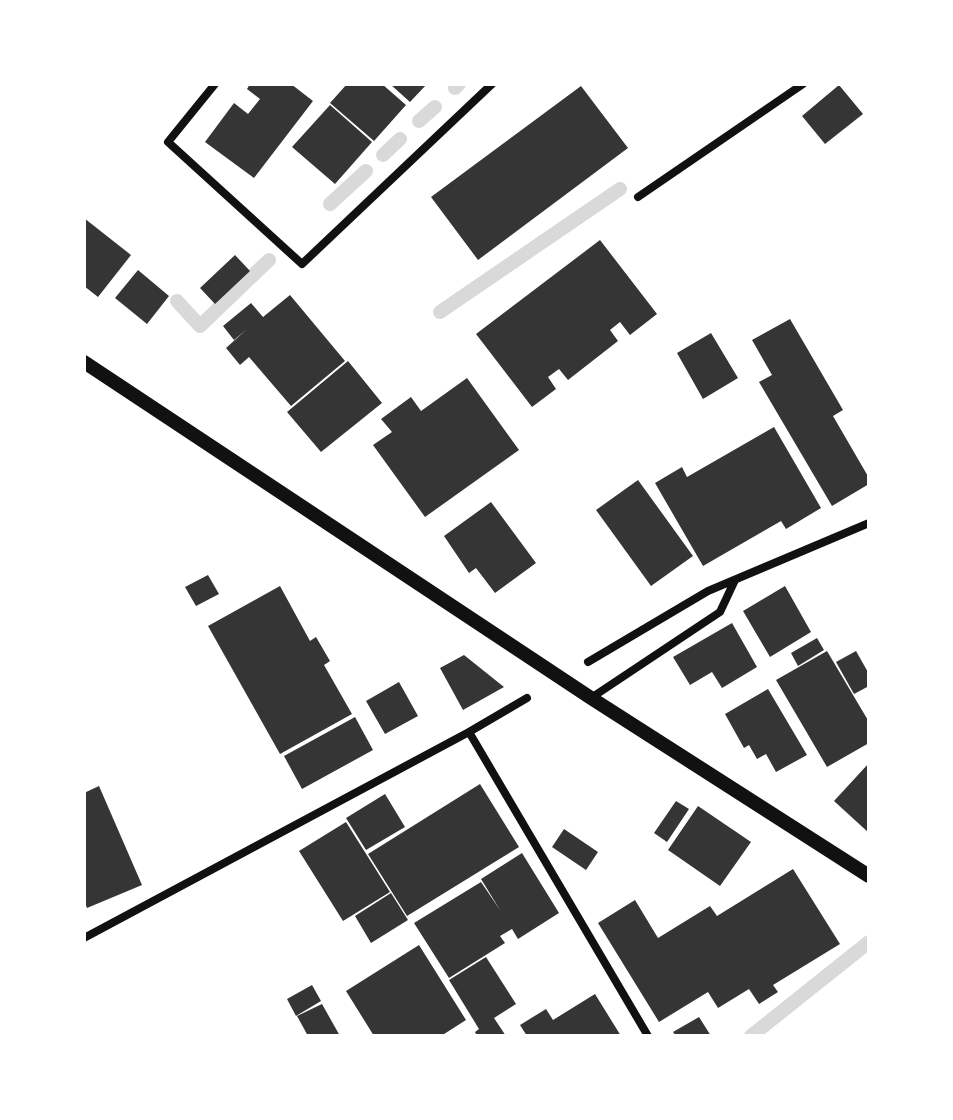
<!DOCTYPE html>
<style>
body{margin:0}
#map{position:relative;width:953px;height:1120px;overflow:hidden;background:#fff;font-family:"Source Sans 3",sans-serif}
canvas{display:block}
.frame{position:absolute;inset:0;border:86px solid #fff;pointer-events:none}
</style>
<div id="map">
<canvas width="953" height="1120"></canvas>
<div class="frame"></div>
</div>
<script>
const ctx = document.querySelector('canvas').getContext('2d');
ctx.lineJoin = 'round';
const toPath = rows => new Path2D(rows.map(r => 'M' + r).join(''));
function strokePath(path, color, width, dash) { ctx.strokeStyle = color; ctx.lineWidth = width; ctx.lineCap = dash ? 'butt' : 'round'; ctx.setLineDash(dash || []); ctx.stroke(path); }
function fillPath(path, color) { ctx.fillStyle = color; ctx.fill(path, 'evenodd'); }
strokePath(toPath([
 [455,88,459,84],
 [419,121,435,107],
 [383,155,400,139],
 [330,204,366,171],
 [177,301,200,326,269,260],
 [440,312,620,189],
 [751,1036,869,942]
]), '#d9d9d9', 14);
fillPath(toPath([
 [250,84,291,84,313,101,254,178,205,142,234,103,248,114,260,99,247,89],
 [347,84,382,84,406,105,374,141,330,103],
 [390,84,427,84,410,102],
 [839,85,863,114,825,144,802,116],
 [581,86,628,148,478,260,431,197],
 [330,105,372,142,335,184,292,147],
 [84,218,131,255,98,297,84,286],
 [600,240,657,314,630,335,620,322,610,330,618,341,568,380,559,369,548,377,556,389,532,407,476,334],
 [235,255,250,271,215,304,200,288],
 [138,270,169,296,147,324,115,298],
 [290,295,345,361,291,406,249,357,240,365,226,348,247,329,234,340,223,326,251,303,263,317],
 [790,319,843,410,833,416,869,478,869,484,832,506,759,382,772,375,752,340],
 [711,333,738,378,703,399,677,353],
 [348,361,382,403,321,452,287,412],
 [467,378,519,450,425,517,373,445,392,432,381,419,411,397,421,411],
 [774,427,821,508,786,529,781,521,703,566,655,483,682,467,687,477],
 [638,480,693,556,651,586,596,510],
 [491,502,536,563,495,593,476,568,469,573,444,536],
 [208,575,219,594,196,606,185,587],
 [280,586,310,641,316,637,330,661,324,665,352,714,280,754,208,626],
 [785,586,811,632,770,657,743,611],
 [732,623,757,667,722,688,712,672,690,685,673,657],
 [817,638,824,650,798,666,791,653],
 [827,651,869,722,869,743,827,767,776,680],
 [856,651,869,674,869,686,854,694,836,662],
 [464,655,504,687,463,710,440,668],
 [399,682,418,716,385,734,366,701],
 [768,689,807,755,776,772,766,754,757,759,749,745,744,748,725,714],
 [355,717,373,750,302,789,284,756],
 [869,763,869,833,834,801],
 [480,784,519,847,407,916,368,854],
 [99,786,142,885,87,908,84,901,84,793],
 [385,794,405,827,366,850,346,818],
 [676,801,689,809,667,842,654,833],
 [698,806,751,842,720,886,668,850],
 [346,822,390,892,343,921,299,851],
 [564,829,598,852,586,870,552,847],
 [522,853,559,913,518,939,512,929,500,936,505,943,449,978,414,923,481,882,500,910,481,879],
 [793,869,840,944,773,985,778,992,759,1004,749,989,718,1008,708,992,659,1022,598,923,635,900,658,938,710,906,717,916],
 [391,893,408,920,371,943,355,916],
 [419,945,466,1020,441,1036,374,1036,346,991],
 [486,957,516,1004,494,1018,506,1036,477,1036,475,1032,479,1029,449,980],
 [312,985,321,1001,296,1016,287,999],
 [595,994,621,1036,527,1036,520,1025,546,1009,553,1020],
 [322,1004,340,1036,308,1036,297,1016],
 [699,1017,711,1036,676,1036,673,1032]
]), '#353535');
strokePath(toPath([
 [215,84,168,142,302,264,492,84],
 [638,197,803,84],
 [588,662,708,591,869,523],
 [591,698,720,612,735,580],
 [469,732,648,1036],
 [84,938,469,732,527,698]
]), '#111', 8);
strokePath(toPath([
 [84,362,591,698,869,876]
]), '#111', 14);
</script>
